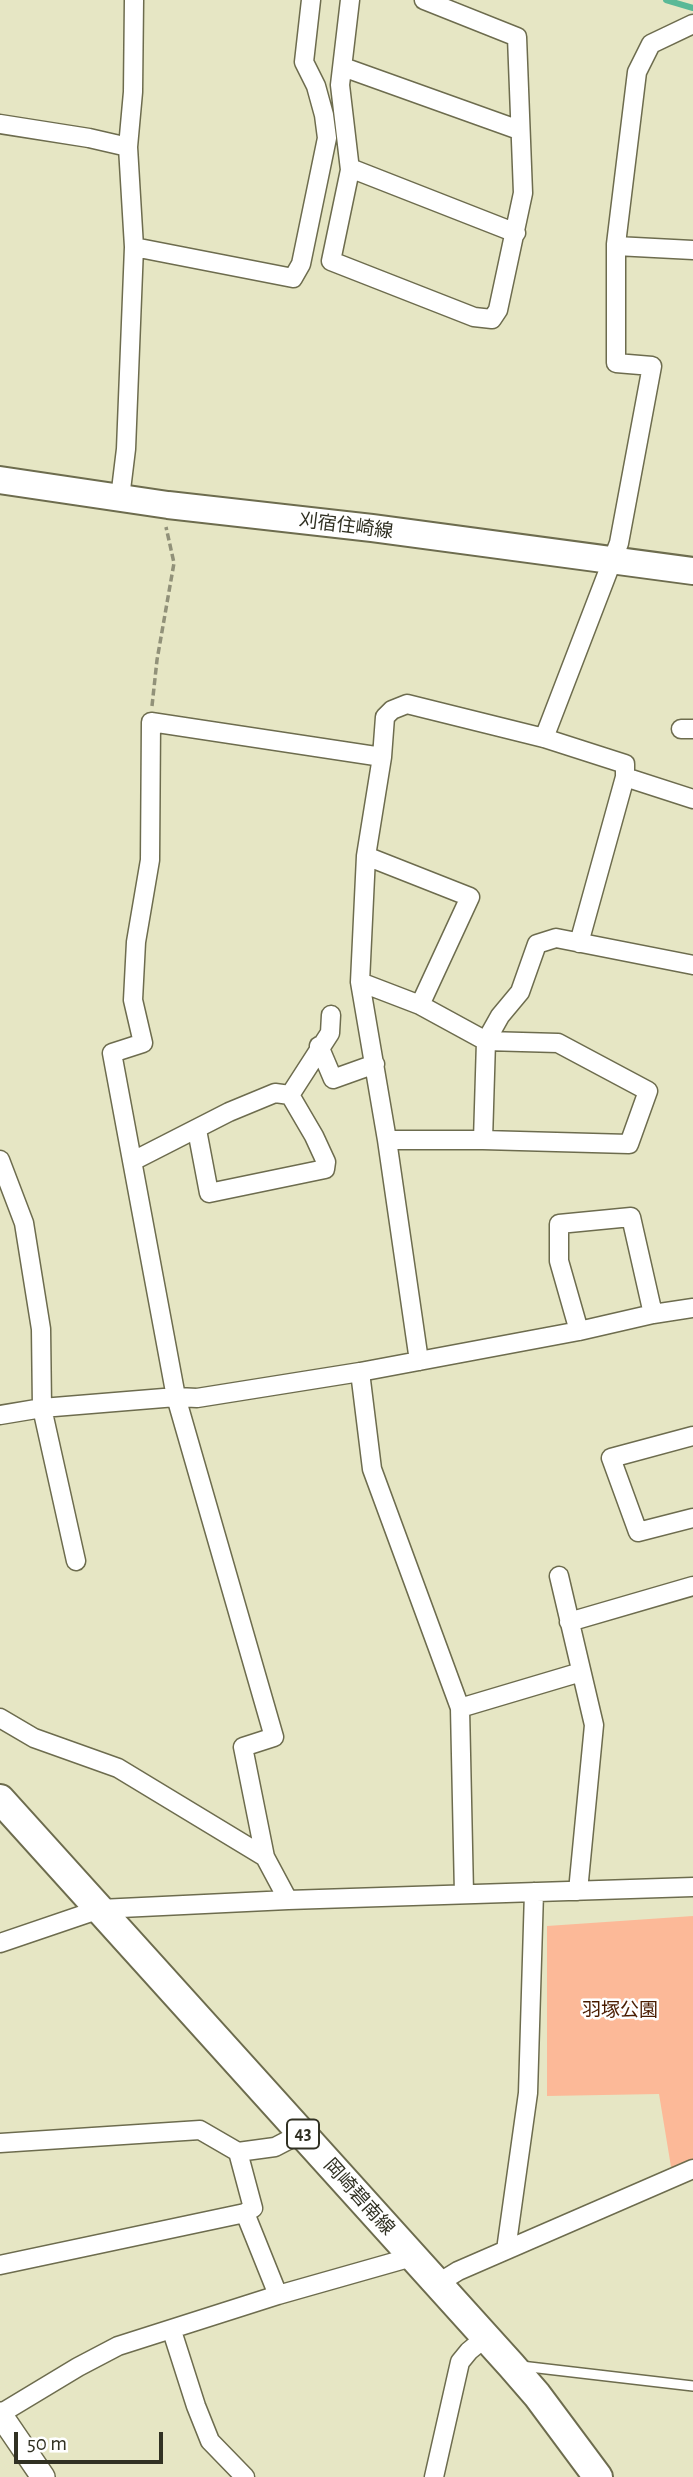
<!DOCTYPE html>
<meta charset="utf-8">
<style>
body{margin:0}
#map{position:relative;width:693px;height:2477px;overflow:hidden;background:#e6e6c4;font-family:"Alegreya Sans",sans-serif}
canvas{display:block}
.scale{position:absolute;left:14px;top:2432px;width:149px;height:32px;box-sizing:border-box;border:4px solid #313123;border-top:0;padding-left:9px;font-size:21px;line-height:24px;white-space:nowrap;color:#313123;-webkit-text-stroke:5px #fff;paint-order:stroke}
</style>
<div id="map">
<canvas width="693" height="2477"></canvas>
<div class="scale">50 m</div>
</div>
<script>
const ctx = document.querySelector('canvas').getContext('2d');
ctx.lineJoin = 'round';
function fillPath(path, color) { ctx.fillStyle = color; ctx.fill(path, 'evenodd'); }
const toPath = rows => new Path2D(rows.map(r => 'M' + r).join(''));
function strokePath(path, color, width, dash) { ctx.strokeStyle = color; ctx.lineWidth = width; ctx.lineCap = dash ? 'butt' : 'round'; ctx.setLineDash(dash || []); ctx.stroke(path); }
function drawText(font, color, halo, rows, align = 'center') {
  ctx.font = font + ' "Alegreya Sans","Noto Sans JP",sans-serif'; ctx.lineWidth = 5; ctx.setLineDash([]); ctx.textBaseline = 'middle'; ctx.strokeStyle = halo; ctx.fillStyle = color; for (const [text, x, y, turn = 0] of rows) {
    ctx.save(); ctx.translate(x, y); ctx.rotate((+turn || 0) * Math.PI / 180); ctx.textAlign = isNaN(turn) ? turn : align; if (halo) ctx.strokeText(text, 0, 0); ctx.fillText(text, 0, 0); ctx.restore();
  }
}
fillPath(toPath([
 [693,1916,693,2169,673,2179,659,2094,547,2096,547,1926]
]), '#fcb998');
strokePath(toPath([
 [666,0,693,8]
]), '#5ab997', 6);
const service = toPath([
 [521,2366,693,2386]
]);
const minor = toPath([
 [350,0,340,85,350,170,331,261,474,317,492,319,498,310,523,193,517,37,424,0],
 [343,67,519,130],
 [0,124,89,138,128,147],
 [350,168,516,233],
 [616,246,693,250],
 [134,247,293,278,301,264,327,138,324,115,316,86,304,62,311,0],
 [120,498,126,449,134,247,128,147,133,92,134,0],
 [681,729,693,729],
 [544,738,619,543,652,366,616,363,616,244,637,72,651,44,693,24],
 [625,777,693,799],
 [366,856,470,897,420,1005],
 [360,982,420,1005,486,1041,500,1016,520,992,537,944,556,938,693,965],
 [319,1046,333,1079,375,1064],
 [290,1095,330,1033,331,1015],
 [387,1140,483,1140,629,1144,648,1091,558,1043,486,1041,483,1140],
 [0,1160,24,1223,41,1329,42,1408,76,1561],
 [133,1161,229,1112,275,1093,290,1095,314,1136,326,1162,325,1169,209,1193,197,1130],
 [579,1331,559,1261,559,1224,631,1217,653,1314],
 [419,1361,387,1140,360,982,366,856,382,757,385,717,392,710,407,704,544,738,625,764,625,777,579,943],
 [360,1372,372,1469,460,1708,464,1894],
 [0,1415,42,1408,176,1397,197,1398,360,1372,579,1331,653,1314,693,1308],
 [693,1436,611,1458,638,1532,693,1518],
 [559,1576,594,1725,578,1891],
 [569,1622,693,1586],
 [460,1708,581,1672],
 [0,1718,34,1738,118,1768,265,1857,288,1900],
 [265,1857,243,1747,274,1737,176,1397,112,1053,143,1043,133,1000,136,942,150,860,151,722,382,757],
 [0,1943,100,1909,288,1900,693,1887],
 [0,2143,200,2130,238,2152,275,2147,302,2133],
 [238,2152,253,2208,245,2213],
 [506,2250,528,2093,534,1892],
 [0,2265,245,2213,278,2295],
 [437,2284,458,2271,693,2169],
 [172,2331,196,2406,210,2441,245,2477],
 [0,2414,78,2367,118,2346,278,2295,412,2257],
 [434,2477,460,2362,469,2351,486,2337]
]);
const tertiary = toPath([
 [0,2414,43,2477]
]);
const secondary = toPath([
 [0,480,168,505,372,528,693,571]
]);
const primary = toPath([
 [0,1799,511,2365,537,2395,598,2477]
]);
strokePath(service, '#6d6c4e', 12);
strokePath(minor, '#6d6c4e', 21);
strokePath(tertiary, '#6d6c4e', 26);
strokePath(secondary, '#6d6c4e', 30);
strokePath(primary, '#6d6c4e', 32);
strokePath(toPath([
 [152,706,157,660,174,563,166,527]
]), '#919179', 3.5, [7, 3.5]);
strokePath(service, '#fff', 9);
strokePath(minor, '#fff', 18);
strokePath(tertiary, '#fff', 23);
strokePath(secondary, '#fff', 26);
strokePath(primary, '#fff', 28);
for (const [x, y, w] of [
 [303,2134,32]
]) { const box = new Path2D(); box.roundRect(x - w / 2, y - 14.5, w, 29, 5); ctx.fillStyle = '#fff'; ctx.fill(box); strokePath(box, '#313123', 2); }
drawText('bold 18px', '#313123', null, [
 ["43",303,2134]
]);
drawText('19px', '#313123', '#fff', [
 ["刈宿住崎線",346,526,7],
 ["岡崎碧南線",359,2197,48]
]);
drawText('19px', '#4a1c00', '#fff', [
 ["羽塚公園",620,2010]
]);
</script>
